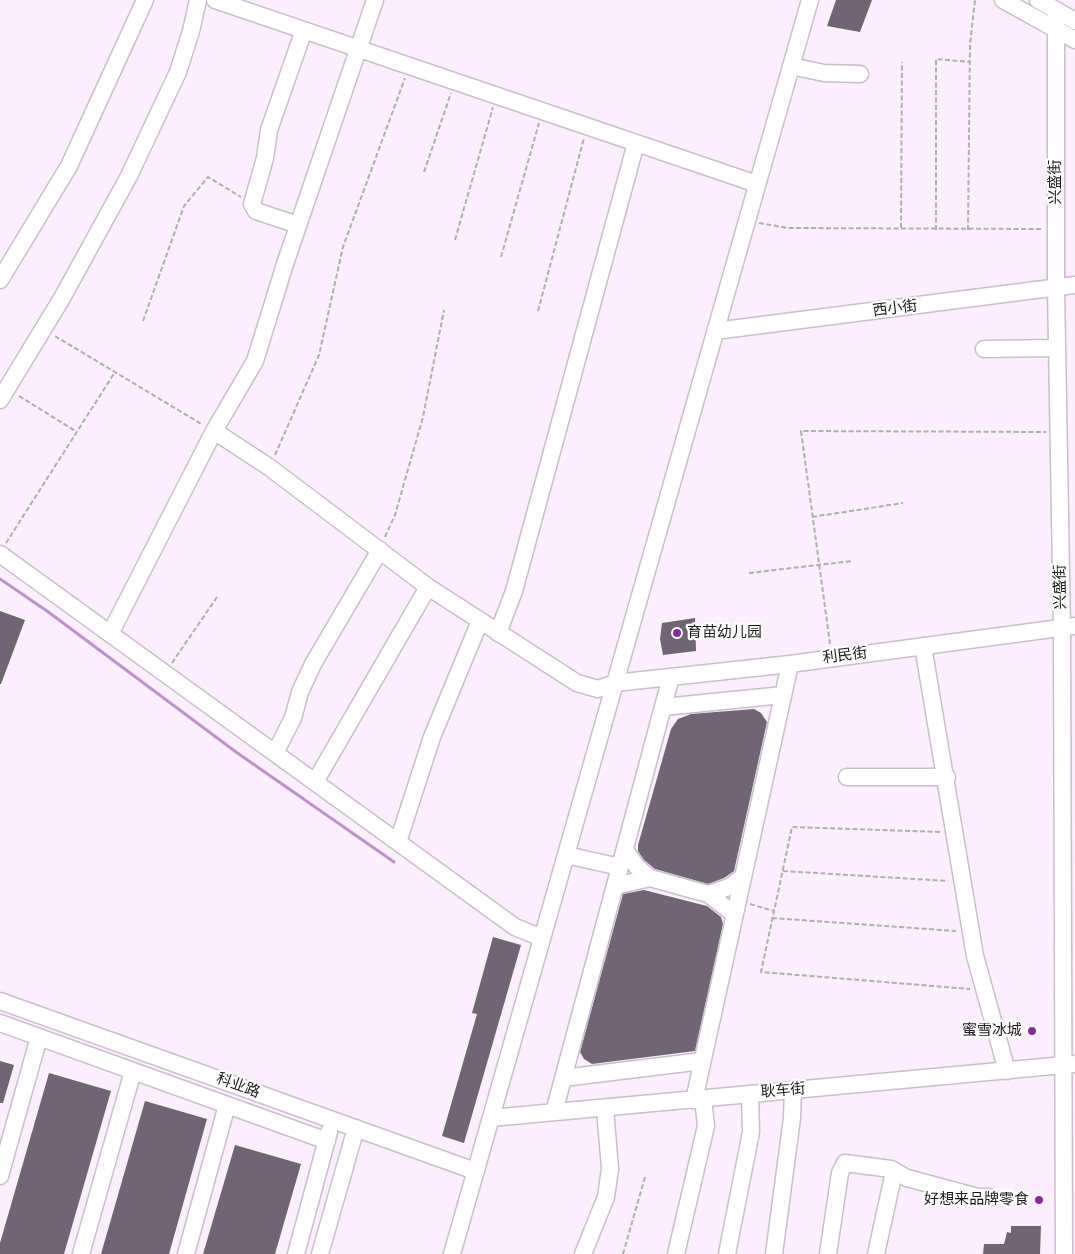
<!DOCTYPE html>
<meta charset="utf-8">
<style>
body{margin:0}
canvas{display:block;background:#fbeffe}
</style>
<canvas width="1075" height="1254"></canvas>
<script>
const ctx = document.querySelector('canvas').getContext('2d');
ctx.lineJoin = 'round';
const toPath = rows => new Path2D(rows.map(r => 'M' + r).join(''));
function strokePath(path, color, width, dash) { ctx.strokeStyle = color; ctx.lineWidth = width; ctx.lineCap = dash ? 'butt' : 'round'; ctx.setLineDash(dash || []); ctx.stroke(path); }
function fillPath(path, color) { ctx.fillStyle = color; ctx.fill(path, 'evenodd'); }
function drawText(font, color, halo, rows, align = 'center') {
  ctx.font = font + ' "DejaVu Sans","Noto Sans SC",sans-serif'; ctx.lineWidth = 4.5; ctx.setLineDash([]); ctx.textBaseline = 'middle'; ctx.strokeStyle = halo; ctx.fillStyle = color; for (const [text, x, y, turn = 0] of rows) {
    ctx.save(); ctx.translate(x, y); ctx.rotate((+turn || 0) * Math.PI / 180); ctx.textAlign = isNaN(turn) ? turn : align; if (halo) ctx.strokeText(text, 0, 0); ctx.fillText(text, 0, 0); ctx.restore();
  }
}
strokePath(toPath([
 [0,579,47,611,236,752,394,862]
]), '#be92cb', 3);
fillPath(toPath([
 [836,0,872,0,860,32,827,26],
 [0,611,25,620,1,684,0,684],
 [695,618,696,651,663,655,660,639,662,623],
 [754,709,761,713,767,722,734,871,724,878,708,884,655,869,644,860,638,851,638,845,671,729,678,719,691,714],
 [644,890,707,906,721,917,723,924,695,1051,592,1064,584,1059,580,1052,623,894],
 [493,937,521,945,464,1143,442,1136,477,1014,472,1013],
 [0,1061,14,1065,3,1103,0,1103],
 [49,1073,111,1091,64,1254,0,1254,0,1243],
 [145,1101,207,1119,169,1254,101,1254],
 [235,1145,301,1164,275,1254,203,1254],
 [1011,1226,1041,1226,1040,1254,983,1254,984,1244,1004,1244,1007,1232,1011,1233]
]), '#706573');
const minor = toPath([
 [215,0,757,184],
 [1003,0,1075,40],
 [1038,0,1075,21],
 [1056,10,1056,288,1062,628,1064,1254],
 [791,66,824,73,860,74],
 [298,225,256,211,252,204,265,158,269,130,304,30],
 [0,280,69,166,145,0],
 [715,331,1075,285],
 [984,349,1057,348],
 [0,400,62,298,129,176,178,72,191,31,198,0],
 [214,431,269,467,428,587,577,683,598,689,615,683,790,664,1075,626],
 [0,554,515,927,542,938],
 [498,633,514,591,636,143],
 [110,634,214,431,255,361,285,264,375,0],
 [923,646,975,956,1007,1071],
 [663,707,783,695],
 [275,753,293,718,300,692,313,664,380,550],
 [847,777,947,777],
 [315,782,428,587],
 [398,842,432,737,480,621],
 [625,850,637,867,650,878],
 [566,855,620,867],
 [615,886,650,878,708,894,734,914],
 [708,894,729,887,743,877],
 [0,1001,475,1171],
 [0,1023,327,1141],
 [563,1078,702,1061],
 [694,1100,790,664],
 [554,1112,671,677],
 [491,1118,1075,1064],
 [0,1176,39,1037],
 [81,1254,133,1071],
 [186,1254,227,1105],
 [296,1254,329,1132],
 [320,1254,356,1128],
 [452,1254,810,0],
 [583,1254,606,1197,610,1169,605,1108],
 [676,1254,706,1126,703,1099],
 [727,1254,751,1132,750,1094],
 [774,1254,792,1118,793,1090],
 [828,1254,840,1173,845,1163,891,1169,907,1178,978,1197,990,1197],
 [876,1254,894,1172]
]);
strokePath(minor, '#cabecd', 19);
strokePath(toPath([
 [424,172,451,93],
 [759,223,788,228,1041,229],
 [901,228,902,62],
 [936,230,936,59,970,62],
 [968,230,970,44,975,0],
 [455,240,493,107],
 [501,257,539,123],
 [538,311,584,138],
 [143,321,184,206,208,177,241,197],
 [55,336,203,425],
 [19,396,77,432],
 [275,455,319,355,343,247,405,78],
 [812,517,903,503],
 [385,537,395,515,423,417,444,310],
 [6,543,115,372],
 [749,573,852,561],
 [830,644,801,431,1046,432],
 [172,663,217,597],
 [940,832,792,827,761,972,970,989],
 [783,871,948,881],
 [750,904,774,911],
 [772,918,956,931],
 [623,1254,645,1177]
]), '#b5abb7', 2, [5, 2.5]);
strokePath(minor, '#fff', 16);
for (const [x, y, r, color] of [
 [677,633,5,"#852e9b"],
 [1032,1031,5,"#852e9b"],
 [1039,1200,5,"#852e9b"]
]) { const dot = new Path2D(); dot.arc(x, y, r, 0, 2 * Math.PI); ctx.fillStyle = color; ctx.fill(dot); strokePath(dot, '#fff', 2); }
drawText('15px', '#1d181e', '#fff', [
 ["兴盛街",1056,182,-90],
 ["西小街",895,309,-7],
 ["兴盛街",1061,587,-91],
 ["利民街",845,656,-7],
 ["科业路",238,1086,20],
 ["耿车街",783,1091,-5]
]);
drawText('15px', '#1d181e', '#fff', [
 ["育苗幼儿园",687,633,"left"],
 ["蜜雪冰城",1022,1031],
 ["好想来品牌零食",1029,1200]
], 'right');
</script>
